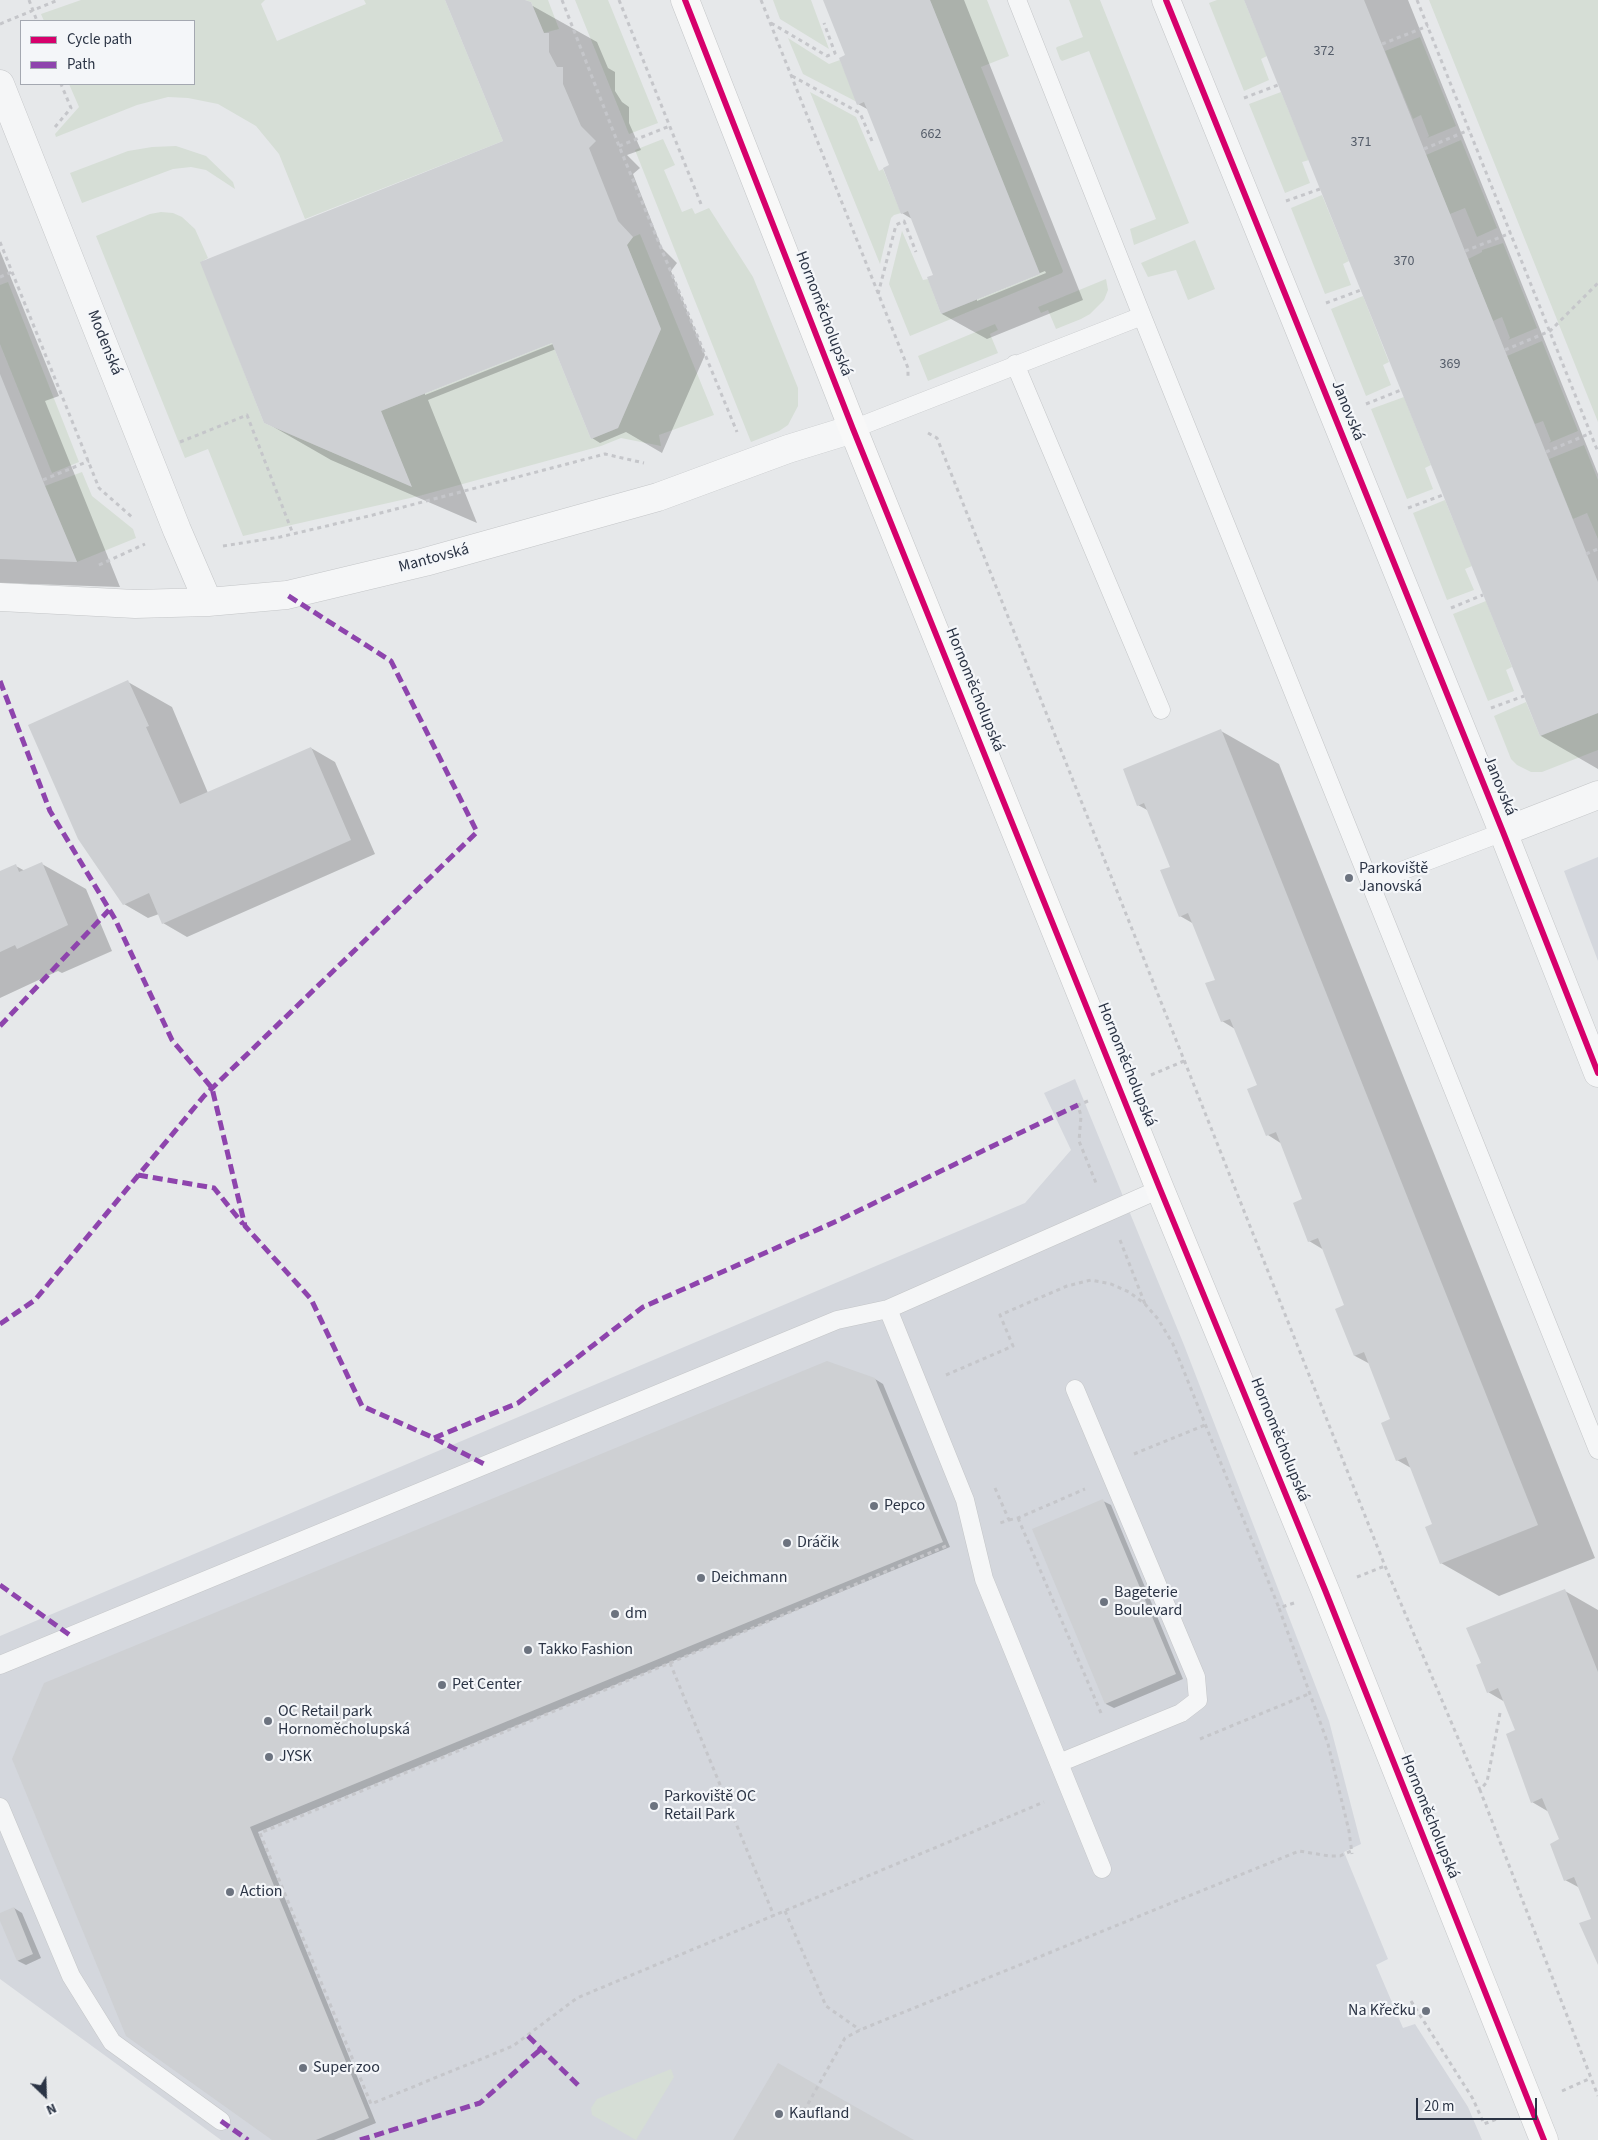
<!DOCTYPE html>
<meta charset="utf-8">
<style>
body{margin:0}
#map{position:relative;width:1598px;height:2140px;overflow:hidden;background:#e6e8ea;font-family:"Source Sans 3",sans-serif}
canvas{display:block}
.legend{position:absolute;left:20px;top:20px;width:175px;height:65px;box-sizing:border-box;background:#f4f6f9;border:1px solid #a4a8b1;margin:0;padding:6px 9px;list-style:none;font-size:15px;color:#2b3445}
.legend li{display:flex;align-items:center;gap:10px;height:25px}
.legend b{width:25px;border:1px solid #a4a8b1}
.north{position:absolute;left:20px;top:2070px;width:50px;height:50px;-webkit-text-stroke:4px #f4f6f9;paint-order:stroke;rotate:156deg;font-size:14px;font-weight:700;line-height:20px;text-align:center;color:#2b3445}
.north::after{content:'';display:block;margin:auto;width:18px;height:22px;background:#2b3445;clip-path:polygon(50% 0,100% 100%,50% 72%,0 100%)}
.scale{position:absolute;left:1416px;top:2098px;width:121px;height:22px;box-sizing:border-box;border:2px solid #2b3445;border-top:0;padding-left:6px;font-size:15px;line-height:18px;white-space:nowrap;color:#2b3445;-webkit-text-stroke:4px #f4f6f9;paint-order:stroke}
</style>
<div id="map">
<canvas width="1598" height="2140"></canvas>
<ul class="legend">
<li><b style="height:6px;background:#d6006c"></b>Cycle path</li>
<li><b style="height:6px;background:#8e44ad"></b>Path</li>
</ul>
<div class="north">N</div>
<div class="scale">20 m</div>
</div>
<script>
const ctx = document.querySelector('canvas').getContext('2d');
ctx.lineJoin = 'round';
function fillPath(path, color) { ctx.fillStyle = color; ctx.fill(path, 'evenodd'); }
const toPath = rows => new Path2D(rows.map(r => 'M' + r).join(''));
function strokePath(path, color, width, dash) { ctx.strokeStyle = color; ctx.lineWidth = width; ctx.lineCap = dash ? 'butt' : 'round'; ctx.setLineDash(dash || []); ctx.stroke(path); }
function drawText(font, color, halo, rows, align = 'center') {
  ctx.font = font + ' "Source Sans 3",sans-serif'; ctx.lineWidth = 4.5; ctx.setLineDash([]); ctx.textBaseline = 'middle'; ctx.strokeStyle = halo; ctx.fillStyle = color; for (const [text, x, y, turn = 0] of rows) {
    ctx.save(); ctx.translate(x, y); ctx.rotate((+turn || 0) * Math.PI / 180); ctx.textAlign = isNaN(turn) ? turn : align; if (halo) ctx.strokeText(text, 0, 0); ctx.fillText(text, 0, 0); ctx.restore();
  }
}
fillPath(toPath([
 [1598,857,1598,961,1564,871],
 [1075,1079,1184,1345,1329,1721,1361,1844,1344,1852,1388,1959,1376,1965,1403,2028,1415,2024,1468,2107,1482,2140,221,2140,0,1979,0,1636,1025,1203,1071,1150,1044,1093]
]), '#d4d7dd');
fillPath(toPath([
 [81,0,265,0,261,4,277,41,366,4,364,0,445,0,503,141,305,219,279,154,256,126,218,104,188,98,168,97,137,105,56,137,55,134,79,107,69,84,194,84,194,21,44,21,41,14],
 [525,0,548,0,559,29,544,33,531,2],
 [575,0,608,0,658,123,629,134],
 [773,0,811,0,829,49,780,19],
 [930,0,987,0,1009,56,981,67,1063,271,1062,273,910,336,889,284,902,231,923,280,928,279,941,314,1040,274],
 [1069,0,1100,0,1189,223,1134,245,1130,229,1156,219,1089,51,1062,61,1060,59,1056,48,1057,47,1083,37],
 [1217,0,1244,0,1267,56,1261,59,1269,80,1244,91,1209,3],
 [1429,0,1598,0,1598,422],
 [1420,37,1456,126,1427,138,1429,136,1421,115,1413,119,1385,51],
 [788,38,829,64,840,60,857,102,803,74],
 [810,92,856,117,879,171,883,169,901,213,894,215,891,218,880,264],
 [1281,92,1309,160,1302,162,1310,183,1285,193,1249,104],
 [663,139,675,165,664,170,682,212,692,208,695,214,709,208,753,277,798,388,798,406,788,425,779,431,751,442,635,150],
 [1461,140,1497,228,1477,237,1465,208,1450,214,1426,155],
 [176,146,206,156,233,182,235,189,206,170,191,167,173,169,82,203,70,173,128,151,152,147],
 [1322,195,1349,261,1343,264,1351,285,1325,294,1291,208],
 [161,212,173,213,182,217,195,229,208,258,201,262,264,423,411,486,381,411,552,343,591,439,618,428,661,329,627,245,633,237,640,234,714,415,659,435,661,446,621,438,601,446,419,496,243,536,208,449,185,458,96,236,150,214],
 [1195,240,1215,289,1188,300,1176,270,1148,277,1141,263],
 [1503,243,1537,328,1508,340,1510,338,1502,317,1493,321,1468,259,1482,252,1482,250],
 [1106,279,1108,290,1104,300,1090,314,1081,319,1056,329,1048,310,1041,313,1038,307],
 [8,282,79,462,52,473,0,344,0,285],
 [1363,296,1389,362,1383,365,1391,385,1366,396,1331,309],
 [995,324,998,330,990,334,998,353,928,381,918,356],
 [1542,341,1578,431,1549,443,1551,441,1543,421,1535,424,1507,356],
 [1404,397,1431,465,1425,468,1433,489,1407,499,1371,409],
 [1584,445,1598,480,1598,539,1587,513,1573,519,1549,459],
 [82,472,92,496,133,529,136,538,77,562,45,486],
 [1445,500,1472,566,1465,569,1474,590,1447,600,1413,513],
 [1486,601,1512,667,1506,670,1514,691,1488,701,1453,614],
 [1526,702,1540,736,1598,713,1598,750,1542,772,1531,772,1517,765,1511,759,1494,716],
 [671,2069,674,2077,636,2140,592,2115,591,2108,597,2099]
]), '#d6ded6');
fillPath(toPath([
 [447,0,522,0,597,42,608,68,615,72,615,91,622,102,629,107,629,123,641,150,627,155,640,168,633,174,662,248,677,263,671,271,705,355,662,453,626,432,600,443,592,438,556,349,428,400,477,523,331,460,265,422,504,142],
 [557,339,558,342,425,395,425,392],
 [824,0,964,0,1083,300,987,339,942,314,928,278,935,275,912,219,902,213,891,165,869,110,858,104,847,56],
 [1045,271,1046,273,977,301,977,299],
 [1246,0,1408,0,1598,474,1598,769,1541,736],
 [0,251,59,396,45,401,120,587,0,583],
 [128,682,172,707,208,793,311,748,335,762,375,854,187,937,163,923,159,914,148,918,124,904],
 [1221,731,1279,764,1595,1558,1499,1596,1441,1563,1434,1525,1411,1468,1397,1460,1392,1420,1370,1364,1355,1356,1337,1310,1346,1305,1324,1250,1309,1241,1304,1200,1282,1144,1268,1135,1249,1090,1259,1086,1235,1029,1222,1021,1216,980,1194,924,1180,916,1171,867,1149,811,1138,805],
 [42,864,86,889,112,951,62,973,58,971,0,998,0,873,16,866,25,871],
 [875,1379,883,1384,950,1547,258,1832,376,2123,334,2140,274,2140,14,1759],
 [1103,1501,1111,1505,1183,1679,1114,1708,1106,1704],
 [1565,1591,1598,1610,1598,1964,1592,1920,1580,1888,1565,1880,1561,1840,1549,1812,1532,1802,1517,1731,1505,1702,1488,1692,1482,1664],
 [14,1908,22,1913,41,1958,26,1965,18,1961,0,1918,0,1914]
]), '#0003');
fillPath(toPath([
 [445,0,525,0,531,2,544,33,549,33,549,52,557,67,563,67,563,84,581,126,596,141,589,148,618,221,633,237,627,245,661,329,618,428,591,439,552,343,381,411,412,487,264,423,200,262,503,141],
 [823,0,930,0,1040,274,941,314,927,277,933,275,908,211,901,214,883,168,889,165,864,102,857,105,839,58,845,55],
 [1244,0,1364,0,1598,582,1598,713,1540,736],
 [0,374,45,486,77,562,0,559],
 [128,680,149,726,146,727,180,804,311,747,351,840,162,924,149,893,123,905,78,839,28,725],
 [1221,729,1538,1525,1440,1564,1425,1527,1432,1524,1406,1457,1396,1461,1381,1423,1390,1419,1364,1352,1354,1356,1335,1309,1344,1305,1318,1238,1308,1242,1293,1203,1302,1199,1276,1132,1266,1136,1247,1089,1257,1085,1230,1019,1221,1022,1205,983,1215,980,1188,913,1179,917,1160,870,1170,867,1144,803,1137,806,1123,769],
 [42,862,68,925,17,949,15,945,0,952,0,871,16,864,19,872],
 [827,1361,875,1378,943,1542,250,1827,369,2118,316,2140,272,2140,126,2036,12,1759,44,1683],
 [1103,1499,1176,1674,1105,1704,1032,1529],
 [1565,1589,1598,1672,1598,1965,1579,1923,1591,1919,1574,1877,1564,1881,1550,1844,1559,1839,1542,1798,1531,1803,1506,1734,1515,1730,1498,1688,1487,1693,1476,1665,1481,1663,1466,1628],
 [14,1907,33,1954,17,1961,0,1921,0,1913],
 [778,2063,914,2140,733,2140]
]), '#ced0d3');
const lane = toPath([
 [1142,316,1598,1450],
 [1015,364,1161,710],
 [853,429,1142,316,1017,0],
 [1370,883,1503,832],
 [888,1309,965,1500,984,1579,1102,1869],
 [0,1665,837,1320,888,1309,1160,1189],
 [1059,1763,1181,1713,1198,1700,1196,1677,1075,1389],
 [0,1807,71,1976,112,2042,221,2121]
]);
const street = toPath([
 [1166,0,1503,832,1598,1073],
 [0,84,177,530,208,602],
 [0,597,135,604,208,602,287,595,425,562,658,497,788,449,853,429],
 [1503,832,1598,795]
]);
const secondary = toPath([
 [685,0,853,429,1160,1189,1325,1590,1544,2140]
]);
strokePath(lane, '#c4c6c8', 19);
strokePath(street, '#c4c6c8', 29);
strokePath(secondary, '#c4c6c8', 29);
strokePath(toPath([
 [29,0,37,21],
 [562,0,619,146,737,432],
 [619,0,701,204],
 [761,0,908,368,908,376],
 [1417,0,1598,452],
 [771,23,827,56,835,53,824,23],
 [0,24,58,0],
 [1382,44,1428,26],
 [792,76,860,113,872,141],
 [1244,98,1278,85],
 [55,127,71,108,61,84],
 [619,146,670,126],
 [1424,149,1469,130],
 [1286,201,1320,189],
 [0,242,99,488,133,518],
 [1465,251,1511,233],
 [0,277,12,272],
 [878,294,896,225,904,221,916,252],
 [1326,303,1361,290],
 [1505,350,1550,331,1598,283],
 [1366,404,1401,390],
 [928,433,937,438,1385,1566,1480,1790],
 [180,442,247,415,293,534],
 [1546,452,1591,433],
 [43,480,89,461],
 [1408,508,1443,495],
 [223,546,280,537,373,515,605,454,644,463],
 [1586,554,1598,549],
 [99,565,145,544],
 [1451,608,1483,595],
 [1491,708,1524,696],
 [1151,1075,1184,1061],
 [1088,1101,1078,1105,1081,1116,1079,1141,1096,1183],
 [1120,1240,1145,1304],
 [946,1375,1013,1346,1000,1315,1067,1286,1091,1280,1111,1284,1129,1292,1145,1304,1158,1319,1173,1344,1279,1608],
 [1134,1454,1205,1425],
 [995,1488,1009,1520,1000,1523],
 [1018,1518,1101,1713],
 [1009,1520,1018,1518,1085,1489],
 [946,1546,670,1663,260,1833,371,2104,513,2046,577,1998,1044,1802],
 [1357,1577,1385,1566],
 [1294,1603,1279,1608,1328,1744,1349,1831,1352,1854],
 [670,1663,774,1916],
 [1500,1713,1487,1782,1480,1790,1598,2096],
 [1200,1739,1311,1693],
 [785,1911,826,2006,860,2030],
 [1411,2001,1473,2099,1484,2124,1499,2118],
 [1562,2091,1591,2078],
 [804,2111,845,2038,860,2030,1299,1851,1329,1856,1340,1856,1351,1851]
]), '#c5c6ca', 3, [4, 4]);
strokePath(lane, '#f5f6f7', 18);
strokePath(street, '#f5f6f7', 28);
strokePath(secondary, '#f8f8f8', 28);
strokePath(toPath([
 [0,681,50,811,115,919,172,1040,212,1088,245,1226,311,1299,362,1406,434,1438,486,1465],
 [0,1026,109,910],
 [138,1175,214,1188,243,1224],
 [0,1324,35,1300,204,1096,477,832,391,661,287,595],
 [434,1438,518,1403,643,1307,837,1221,1078,1105],
 [0,1585,71,1636],
 [528,2036,580,2087],
 [221,2121,248,2140],
 [360,2140,480,2103,541,2049]
]), '#8e44ad', 5, [10, 5]);
strokePath(toPath([
 [685,0,853,429,1160,1189,1325,1590,1544,2140],
 [1166,0,1503,832,1598,1073]
]), '#d6006c', 6);
for (const [x, y, r, color] of [
 [1349,878,5,"#6c737f"],
 [874,1506,5,"#6c737f"],
 [787,1543,5,"#6c737f"],
 [701,1578,5,"#6c737f"],
 [1104,1602,5,"#6c737f"],
 [615,1614,5,"#6c737f"],
 [528,1650,5,"#6c737f"],
 [442,1685,5,"#6c737f"],
 [268,1721,5,"#6c737f"],
 [269,1757,5,"#6c737f"],
 [654,1806,5,"#6c737f"],
 [230,1892,5,"#6c737f"],
 [1426,2011,5,"#6c737f"],
 [303,2068,5,"#6c737f"],
 [779,2114,5,"#6c737f"]
]) { const dot = new Path2D(); dot.arc(x, y, r, 0, 2 * Math.PI); ctx.fillStyle = color; ctx.fill(dot); strokePath(dot, '#f4f6f9', 2); }
drawText('14px', '#545c69', null, [
 ["372",1324,52],
 ["662",931,135],
 ["371",1361,143],
 ["370",1404,262],
 ["369",1450,365]
]);
drawText('16px', '#2b3445', '#f4f6f9', [
 ["Hornoměcholupská",823,314,69],
 ["Modenská",104,343,68],
 ["Janovská",1347,411,68],
 ["Mantovská",434,559,-15],
 ["Hornoměcholupská",974,690,68],
 ["Janovská",1499,786,68],
 ["Hornoměcholupská",1126,1065,68],
 ["Hornoměcholupská",1279,1440,68],
 ["Hornoměcholupská",1429,1817,68]
]);
drawText('16px', '#2b3445', '#f4f6f9', [
 ["Parkoviště",1359,869],
 ["Janovská",1359,887],
 ["Pepco",884,1506],
 ["Dráčik",797,1543],
 ["Deichmann",711,1578],
 ["Bageterie",1114,1593],
 ["Boulevard",1114,1611],
 ["dm",625,1614],
 ["Takko Fashion",538,1650],
 ["Pet Center",452,1685],
 ["OC Retail park",278,1712],
 ["Hornoměcholupská",278,1730],
 ["JYSK",279,1757],
 ["Parkoviště OC",664,1797],
 ["Retail Park",664,1815],
 ["Action",240,1892],
 ["Na Křečku",1416,2011,"right"],
 ["Super zoo",313,2068],
 ["Kaufland",789,2114]
], 'left');
</script>
